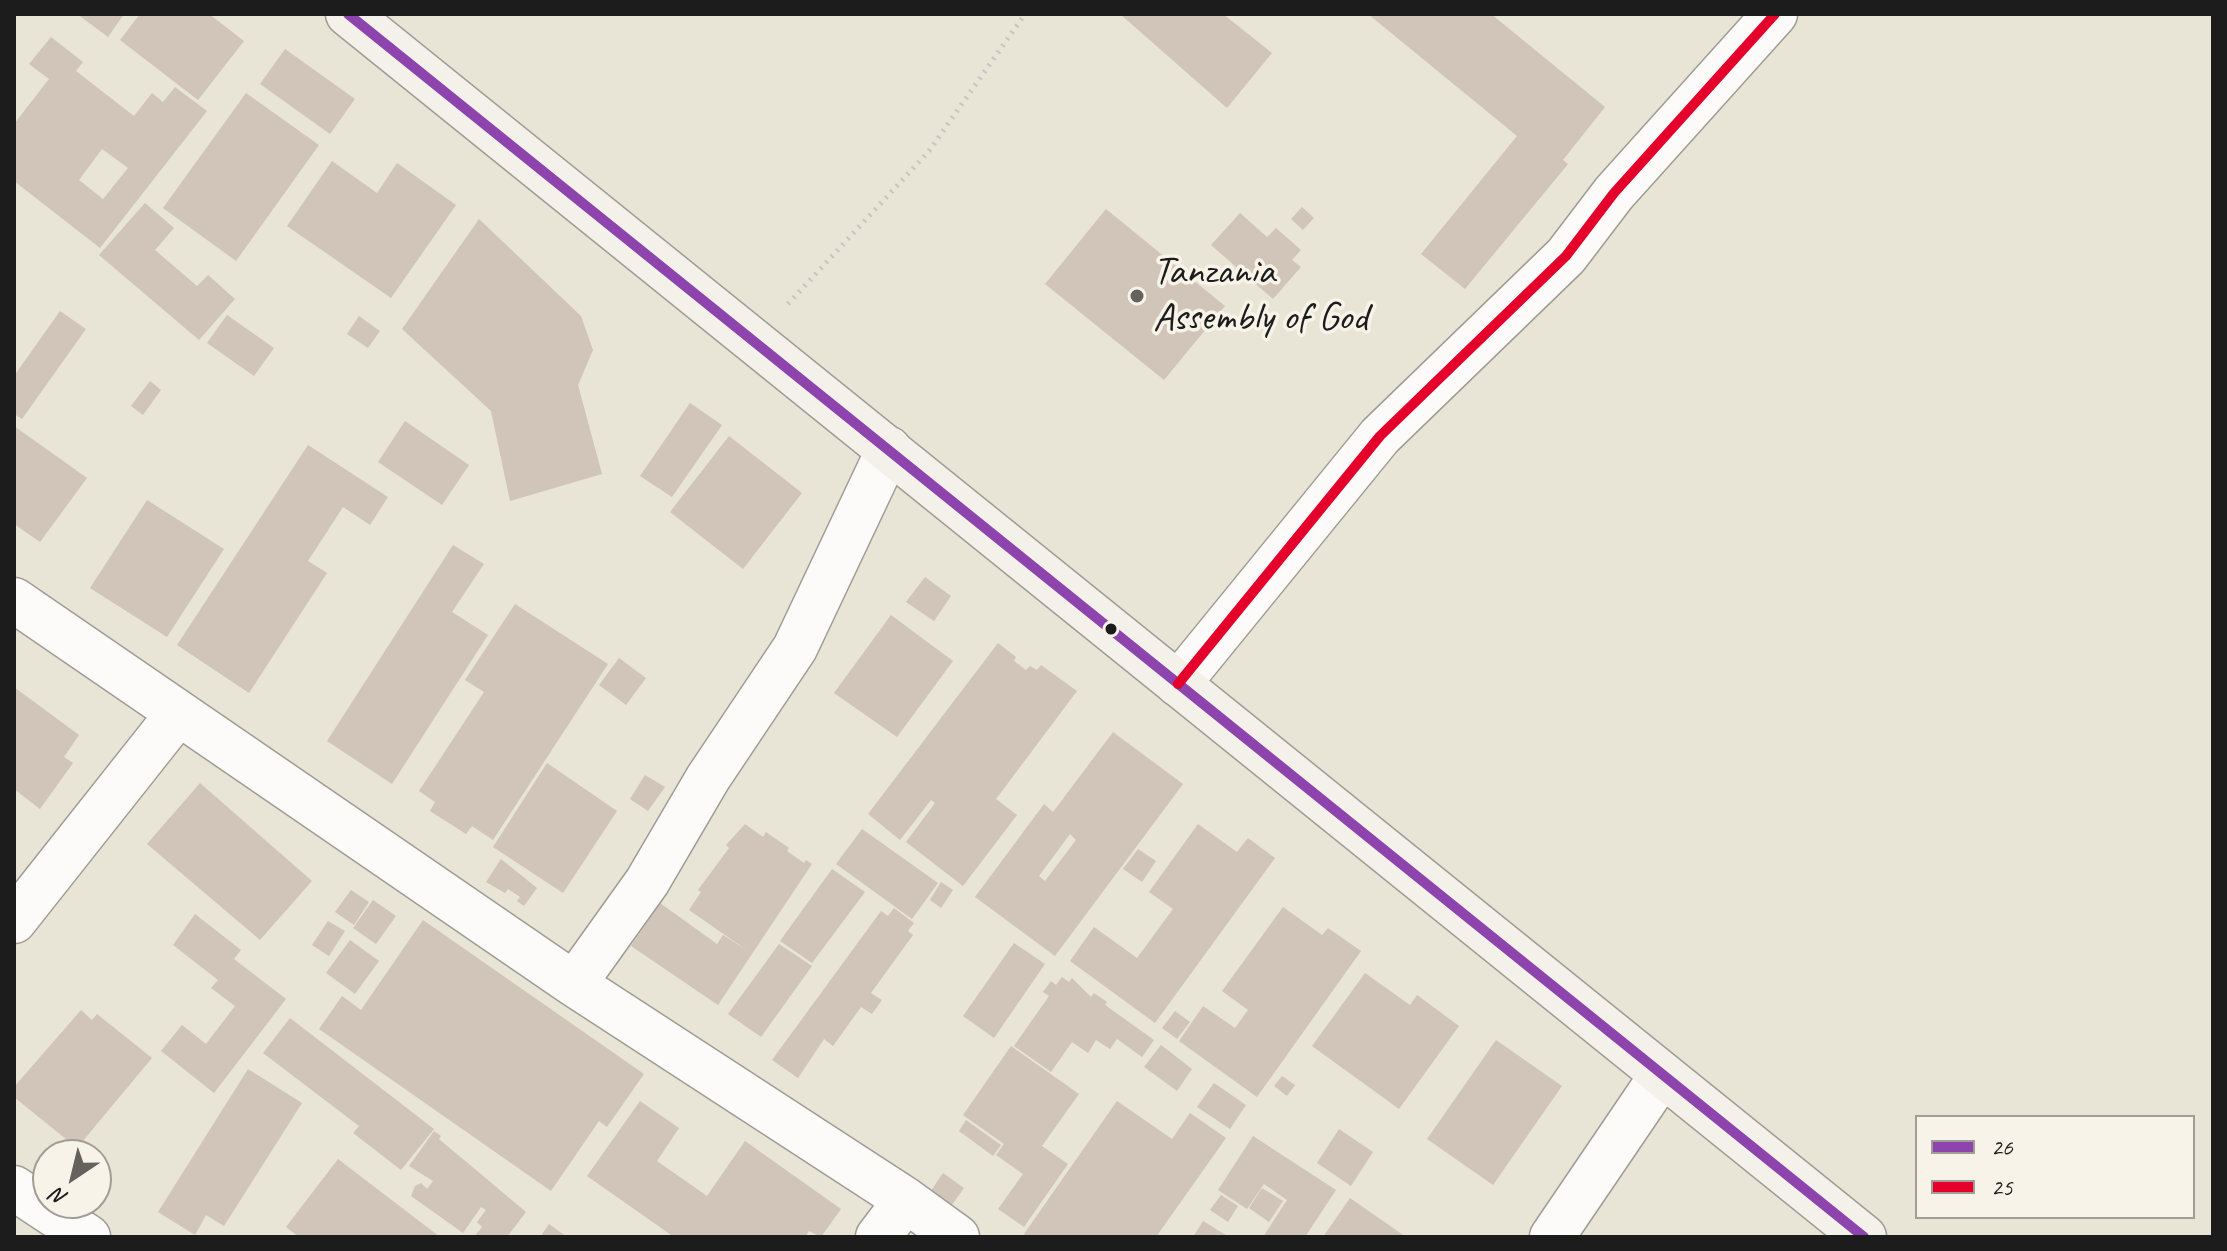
<!DOCTYPE html>
<style>
body{margin:0}
#map{position:relative;width:2227px;height:1251px;overflow:hidden;background:#e8e4d6;font-family:Caveat,sans-serif}
canvas{display:block}
.frame{position:absolute;inset:0;border:16px solid #1c1c1c;pointer-events:none}
.legend{position:absolute;left:1915px;top:1115px;width:280px;height:104px;box-sizing:border-box;background:#f7f3e8;border:2px solid #9f9d96;margin:0;padding:10px 14px;list-style:none;font-size:24px;color:#1c1c1c}
.legend li{display:flex;align-items:center;gap:16px;height:40px}
.legend b{width:40px;border:2px solid #9f9d96}
.north{position:absolute;left:32px;top:1139px;width:80px;height:80px;box-sizing:border-box;background:#f7f3e8;border:2px solid #9f9d96;border-radius:50%;rotate:215deg;font-size:22px;font-weight:700;line-height:32px;text-align:center;color:#1c1c1c}
.north::after{content:'';display:block;margin:auto;width:28px;height:36px;background:#63625d;clip-path:polygon(50% 0,100% 100%,50% 72%,0 100%)}
</style>
<div id="map">
<canvas width="2227" height="1251"></canvas>
<div class="frame"></div>
<ul class="legend">
<li><b style="height:10px;background:#8e44ad"></b>26</li>
<li><b style="height:10px;background:#e4002b"></b>25</li>
</ul>
<div class="north">N</div>
</div>
<script>
const ctx = document.querySelector('canvas').getContext('2d');
ctx.lineJoin = 'round';
function fillPath(path, color) { ctx.fillStyle = color; ctx.fill(path, 'evenodd'); }
const toPath = rows => new Path2D(rows.map(r => 'M' + r).join(''));
function strokePath(path, color, width, dash) { ctx.strokeStyle = color; ctx.lineWidth = width; ctx.lineCap = dash ? 'butt' : 'round'; ctx.setLineDash(dash || []); ctx.stroke(path); }
function drawText(font, color, halo, rows, align = 'center') {
  ctx.font = font + ' Caveat,sans-serif'; ctx.lineWidth = 7; ctx.setLineDash([]); ctx.textBaseline = 'middle'; ctx.strokeStyle = halo; ctx.fillStyle = color; for (const [text, x, y, turn = 0] of rows) {
    ctx.save(); ctx.translate(x, y); ctx.rotate((+turn || 0) * Math.PI / 180); ctx.textAlign = isNaN(turn) ? turn : align; if (halo) ctx.strokeText(text, 0, 0); ctx.fillText(text, 0, 0); ctx.restore();
  }
}
fillPath(toPath([
 [77,14,124,14,108,37],
 [140,14,209,14,244,41,198,100,120,40],
 [1120,14,1223,14,1272,53,1227,108],
 [1368,14,1491,14,1605,107,1563,160,1568,164,1465,289,1421,254,1517,136],
 [51,37,83,62,76,71,134,116,152,93,163,102,175,87,207,111,100,248,14,181,14,124,49,79,29,64],
 [102,149,128,168,103,199,79,180],
 [285,49,355,99,330,134,260,84],
 [246,93,319,145,236,261,163,208],
 [332,161,377,193,397,163,456,205,391,298,287,226],
 [145,203,174,228,155,250,197,286,208,275,235,299,199,340,99,255],
 [1302,207,1314,218,1303,230,1291,219],
 [1106,209,1225,306,1164,380,1045,284],
 [1240,213,1267,237,1276,228,1301,250,1292,260,1301,267,1273,299,1211,245],
 [479,219,581,316,593,350,578,385,602,474,510,501,491,411,402,329],
 [60,311,86,329,22,419,14,414,14,376],
 [227,315,274,348,254,376,207,343],
 [359,316,380,331,368,348,347,334],
 [150,381,161,390,143,415,131,406],
 [690,403,722,425,672,497,640,476],
 [405,421,469,465,442,505,378,462],
 [14,426,87,478,40,542,14,524],
 [729,436,802,493,743,569,670,512],
 [308,445,388,497,370,525,343,507,308,561,327,573,249,693,177,645],
 [147,500,224,549,167,637,90,588],
 [453,545,484,564,452,612,488,635,392,784,327,741],
 [925,577,951,596,934,621,906,602],
 [515,604,608,664,493,840,472,826,466,834,430,811,435,802,419,791,484,692,465,680],
 [891,615,953,661,897,737,834,693],
 [998,643,1016,657,1014,661,1026,670,1030,666,1037,670,1041,665,1077,691,996,799,1017,815,963,886,906,842,935,803,931,800,900,840,868,814],
 [619,658,646,678,626,705,599,685],
 [14,687,79,735,64,757,73,763,40,809,14,789],
 [1113,732,1183,784,1055,956,975,897,1044,804,1053,812],
 [1070,834,1076,840,1045,881,1039,876],
 [547,763,617,811,563,893,493,847],
 [645,775,665,787,648,811,630,799],
 [200,783,312,881,260,940,147,844],
 [745,824,763,837,766,832,789,848,787,851,804,863,806,860,812,864,718,1005,631,946,660,903,717,944,723,935,748,951,689,910,701,892,698,890,729,848,726,845],
 [1198,824,1237,852,1248,838,1275,858,1155,1023,1070,961,1094,927,1137,958,1173,909,1149,892],
 [862,829,938,883,912,919,836,864],
 [1138,849,1156,861,1142,882,1123,869],
 [501,859,537,888,524,906,517,901,520,897,508,889,505,893,486,882],
 [832,869,865,892,812,963,780,941],
 [941,882,953,890,941,908,930,900],
 [351,890,369,902,354,925,335,912],
 [373,900,396,916,376,944,353,928],
 [1283,907,1322,935,1328,928,1361,951,1257,1097,1179,1041,1203,1006,1235,1028,1248,1010,1222,991],
 [894,908,914,923,908,931,913,935,871,993,882,1000,872,1014,861,1007,833,1046,824,1039,798,1078,772,1060,881,911,888,916],
 [195,914,241,950,234,959,286,999,214,1093,161,1051,182,1025,206,1044,235,1006,211,988,218,980,173,945],
 [423,920,644,1074,607,1127,599,1121,551,1191,319,1029,342,996,361,1010],
 [328,921,345,931,329,956,312,945],
 [350,940,379,961,355,994,326,973],
 [1014,943,1045,964,994,1038,963,1016],
 [779,944,812,966,761,1037,728,1014],
 [1365,973,1410,1005,1417,995,1459,1026,1399,1109,1312,1046],
 [1062,977,1069,982,1072,978,1091,997,1094,993,1107,1002,1105,1005,1154,1040,1142,1057,1117,1039,1110,1049,1096,1040,1088,1053,1072,1042,1051,1072,1014,1046,1049,996,1043,992,1051,981,1056,985],
 [81,1010,92,1020,97,1014,152,1058,77,1148,14,1097,14,1087],
 [1175,1011,1190,1022,1177,1039,1162,1028],
 [290,1018,434,1129,401,1170,353,1133,359,1126,263,1053],
 [1496,1040,1562,1086,1493,1185,1427,1139],
 [1161,1045,1192,1069,1177,1091,1144,1067],
 [1011,1046,1079,1094,1042,1146,1068,1164,1024,1227,998,1209,1023,1174,996,1155,1004,1144,963,1115],
 [248,1069,302,1103,224,1226,206,1215,195,1235,158,1212],
 [1282,1076,1295,1085,1287,1096,1274,1086],
 [1214,1083,1246,1105,1230,1129,1197,1107],
 [640,1101,679,1128,657,1161,707,1196,745,1141,841,1209,821,1237,809,1231,805,1237,674,1237,587,1176],
 [1117,1101,1172,1139,1190,1113,1226,1138,1156,1237,1027,1237,1024,1234],
 [966,1120,1001,1145,993,1156,959,1131],
 [1339,1129,1373,1152,1351,1186,1317,1163],
 [434,1131,441,1136,439,1139,526,1212,507,1237,474,1237,482,1227,477,1222,486,1210,481,1207,463,1233,411,1196,415,1186,421,1183,427,1189,433,1181,409,1166],
 [1253,1136,1336,1190,1305,1237,1263,1237,1287,1200,1264,1184,1247,1209,1218,1190],
 [338,1159,440,1237,299,1237,286,1227],
 [943,1173,964,1188,949,1209,928,1195],
 [1262,1188,1283,1201,1269,1222,1249,1208],
 [1221,1195,1238,1206,1228,1222,1210,1210],
 [1350,1198,1406,1237,1323,1237],
 [1203,1221,1229,1237,1193,1237],
 [549,1224,567,1237,540,1237]
]), '#d1c4b8');
const street = toPath([
 [14,600,574,984,906,1200,957,1237],
 [1178,684,1380,436,1566,256,1614,193,1775,14],
 [14,921,177,715],
 [574,984,647,882,708,778,795,648,889,449],
 [14,1188,88,1237],
 [878,1237,906,1200],
 [1552,1237,1662,1075]
]);
const secondary = toPath([
 [348,14,1864,1237]
]);
strokePath(street, '#9e9c95', 47);
strokePath(secondary, '#9e9c95', 47);
strokePath(toPath([
 [788,304,929,151,1025,14]
]), '#c6c5c2', 5, [2, 6]);
strokePath(street, '#fcfbf9', 44);
strokePath(secondary, '#f4f1ea', 44);
strokePath(toPath([
 [348,14,1864,1237]
]), '#8e44ad', 10);
strokePath(toPath([
 [1178,684,1380,436,1566,256,1614,193,1775,14]
]), '#e4002b', 10);
for (const [x, y, r, color] of [
 [1137,296,8,"#63625d"],
 [1111,629,7,"#1c1c1c"]
]) { const dot = new Path2D(); dot.arc(x, y, r, 0, 2 * Math.PI); ctx.fillStyle = color; ctx.fill(dot); strokePath(dot, '#f7f3e8', 3); }
drawText('40px', '#1c1c1c', '#f7f3e8', [
 ["Tanzania",1153,273],
 ["Assembly of God",1153,319]
], 'left');
</script>
